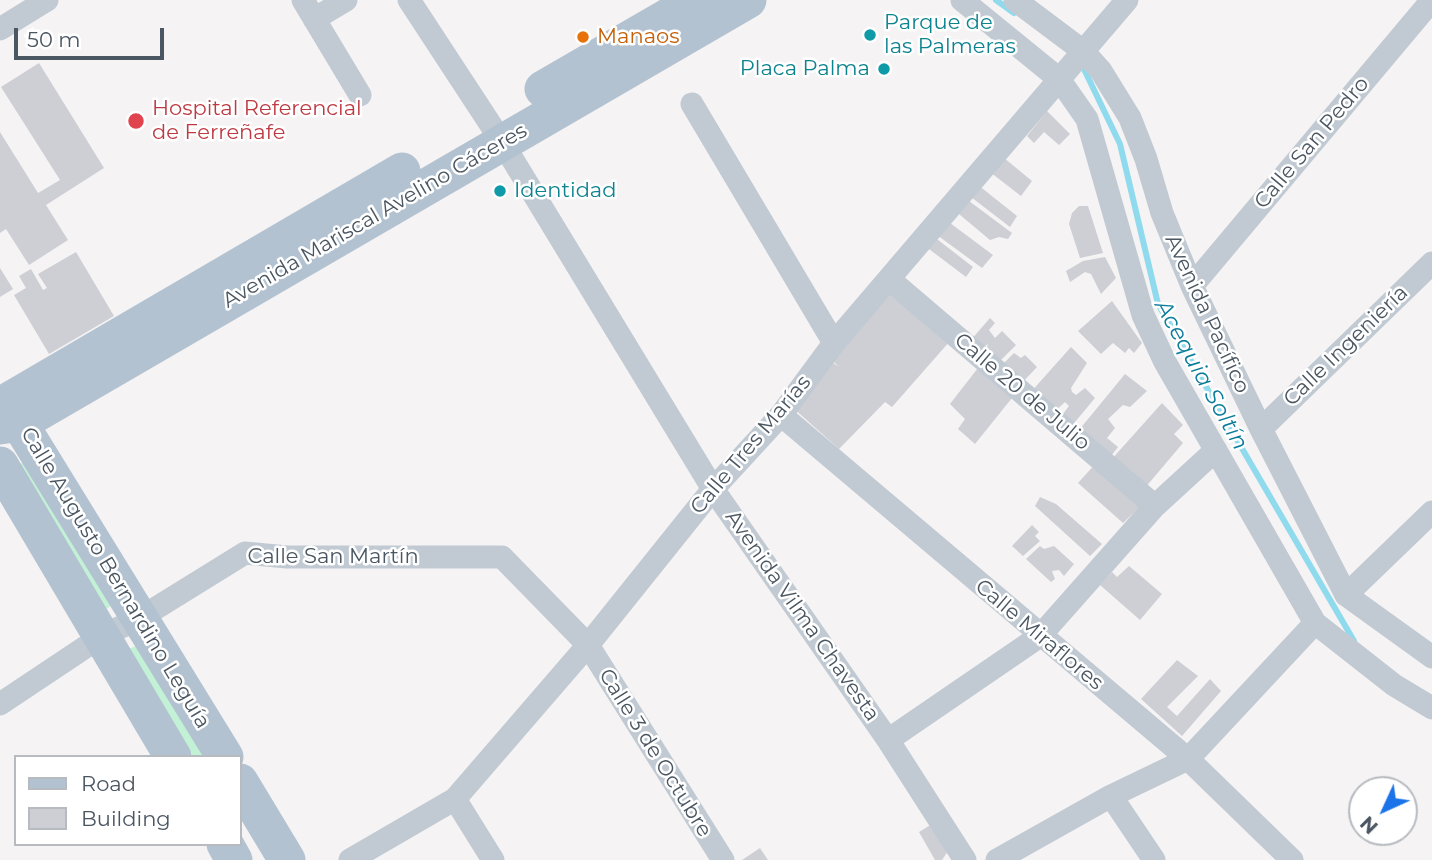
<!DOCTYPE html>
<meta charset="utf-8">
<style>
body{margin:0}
#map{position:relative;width:1432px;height:860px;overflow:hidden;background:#f5f3f3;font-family:Montserrat,sans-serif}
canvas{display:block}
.legend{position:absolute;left:14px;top:755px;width:228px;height:91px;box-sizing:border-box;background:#fff;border:2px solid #b7bbc0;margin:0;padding:9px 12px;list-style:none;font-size:21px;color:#4a5661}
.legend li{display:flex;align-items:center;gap:14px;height:35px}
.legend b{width:35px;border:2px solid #b7bbc0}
.north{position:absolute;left:1348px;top:776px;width:70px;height:70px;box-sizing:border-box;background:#fff;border:2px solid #b7bbc0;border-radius:50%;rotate:225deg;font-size:19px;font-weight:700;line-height:28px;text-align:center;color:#4a5661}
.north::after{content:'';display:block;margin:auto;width:24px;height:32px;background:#1a73e8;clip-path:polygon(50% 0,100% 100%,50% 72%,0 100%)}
.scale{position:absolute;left:14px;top:28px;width:150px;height:32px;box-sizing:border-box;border:4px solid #4a5661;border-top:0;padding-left:9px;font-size:21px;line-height:24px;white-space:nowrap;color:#4a5661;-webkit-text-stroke:5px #fff;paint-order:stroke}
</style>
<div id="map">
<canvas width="1432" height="860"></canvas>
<ul class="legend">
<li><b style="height:9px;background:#b3c2d1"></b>Road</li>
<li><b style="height:19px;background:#cdcfd5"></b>Building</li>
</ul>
<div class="north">N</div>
<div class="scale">50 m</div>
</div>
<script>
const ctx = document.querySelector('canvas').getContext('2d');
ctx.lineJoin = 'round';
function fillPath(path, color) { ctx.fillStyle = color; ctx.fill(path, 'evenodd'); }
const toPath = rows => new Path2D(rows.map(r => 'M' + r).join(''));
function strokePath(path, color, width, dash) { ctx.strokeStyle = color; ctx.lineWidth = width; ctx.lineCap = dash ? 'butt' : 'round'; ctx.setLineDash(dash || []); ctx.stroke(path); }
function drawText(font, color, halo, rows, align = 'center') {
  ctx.font = font + ' Montserrat,sans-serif'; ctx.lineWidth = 5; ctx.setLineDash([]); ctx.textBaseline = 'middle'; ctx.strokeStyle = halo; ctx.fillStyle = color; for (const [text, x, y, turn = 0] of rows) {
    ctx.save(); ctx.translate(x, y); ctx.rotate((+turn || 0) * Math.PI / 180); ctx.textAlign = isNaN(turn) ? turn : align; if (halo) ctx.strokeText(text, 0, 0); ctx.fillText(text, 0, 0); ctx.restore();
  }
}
fillPath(toPath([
 [25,461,114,604,102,612,11,470],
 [144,643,213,757,193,757,126,650]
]), '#c3f1d5');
strokePath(toPath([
 [996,0,1014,13],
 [1083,67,1120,144,1158,304,1354,641]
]), '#90daee', 6);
fillPath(toPath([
 [39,63,104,168,46,205,68,240,29,265,6,229,0,233,0,132,38,193,60,180,1,87],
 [1047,111,1070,134,1059,145,1044,132,1034,143,1027,136],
 [998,153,1032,181,1021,196,986,169],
 [978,185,1017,216,1010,227,971,197],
 [965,198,1012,233,1008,239,999,237,990,240,953,209],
 [1079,206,1088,206,1103,253,1080,258,1069,224,1072,213],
 [950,223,993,255,982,268,937,235],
 [933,236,973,267,966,277,925,246],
 [76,252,114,316,49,354,14,295,26,288,19,276,31,269,43,290,47,288,38,274],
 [1105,257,1116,278,1101,294,1091,274,1085,272,1070,282,1066,271,1083,261],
 [0,268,13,289,0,297],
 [885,291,950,341,892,407,885,402,839,449,791,406,832,362,839,367,832,360],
 [1112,301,1142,343,1134,353,1129,348,1125,353,1113,343,1101,354,1078,331],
 [990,318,995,323,989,330,995,338,1002,331,1016,345,996,365,985,354,988,344,979,350,970,341],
 [1071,347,1087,363,1071,388,1072,392,1076,395,1085,388,1095,398,1070,428,1059,419,1069,406,1065,402,1053,413,1030,393],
 [1014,353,1021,358,1025,355,1037,367,1020,385,999,368],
 [981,364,1016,393,975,444,958,429,965,419,950,404],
 [1125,374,1147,391,1130,407,1123,405,1108,419,1115,428,1107,438,1118,447,1111,456,1079,430],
 [1162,403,1183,425,1174,434,1183,443,1144,489,1111,460],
 [1097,462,1144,503,1123,523,1078,483],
 [1040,497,1056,504,1102,544,1090,556,1035,506],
 [1032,525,1039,532,1035,536,1040,541,1023,556,1012,546],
 [1040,546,1044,549,1054,546,1074,564,1064,576,1059,570,1052,571,1055,579,1051,582,1026,559],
 [1129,566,1162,594,1140,620,1100,585,1112,572,1117,577],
 [1177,660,1198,676,1167,707,1177,716,1210,679,1221,691,1182,736,1141,699],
 [932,824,948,851,942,860,935,860,919,832],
 [760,848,768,860,742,860]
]), '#cdcfd5');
strokePath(toPath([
 [303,0,360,95],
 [409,0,502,142,713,489,888,740,965,860],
 [962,0,1059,79,1087,119,1143,315,1165,362,1315,623,1394,685,1432,708],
 [1015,0,1083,51,1101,71,1130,118,1146,159,1162,213,1192,286,1261,429,1346,595,1432,657],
 [314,19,346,0],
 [0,29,47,0],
 [692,104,834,343],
 [889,279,1155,506],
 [1192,286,1432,0],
 [781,415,1188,759,1292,860],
 [1261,429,1432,263],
 [1346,595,1432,512],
 [0,704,102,636,140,618,245,553,287,557,502,557,588,645,723,860],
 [888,740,1040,636,1155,506,1216,450],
 [1111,796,1154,860],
 [455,799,493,860],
 [350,860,455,799,588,645,713,489,781,415,834,343,1127,0],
 [997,860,1111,796,1188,759,1315,623]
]), '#c1cad2', 23);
strokePath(toPath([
 [543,89,697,0],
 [7,403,225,757],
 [0,406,402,171],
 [0,426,20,423,748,0],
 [0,465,173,757],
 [240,782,287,860],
 [225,844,234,860]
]), '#b3c2d1', 37);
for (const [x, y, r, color] of [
 [870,35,7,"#0f9aa8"],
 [583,37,7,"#e8710a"],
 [884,69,7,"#0f9aa8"],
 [136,121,9,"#e0444e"],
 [500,191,7,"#0f9aa8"]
]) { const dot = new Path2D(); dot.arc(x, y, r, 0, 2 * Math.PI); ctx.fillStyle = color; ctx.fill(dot); strokePath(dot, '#fff', 2.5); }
drawText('21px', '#0d838f', '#fff', [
 ["Parque de",884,23],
 ["las Palmeras",884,47],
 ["Placa Palma",870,69,"right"],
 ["Identidad",514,191]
], 'left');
drawText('21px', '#c56008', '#fff', [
 ["Manaos",597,37]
], 'left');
drawText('21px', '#be3a42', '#fff', [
 ["Hospital Referencial",152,109],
 ["de Ferreñafe",152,133]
], 'left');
drawText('21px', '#4a5661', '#fff', [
 ["Calle San Pedro",1312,143,-50],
 ["Avenida Mariscal Avelino Cáceres",375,216,-30],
 ["Avenida Pacífico",1207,314,65],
 ["Calle Ingeniería",1346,346,-44],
 ["Calle 20 de Julio",1022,392,40],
 ["Calle Tres Marías",751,445,-50],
 ["Calle San Martín",333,557],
 ["Calle Augusto Bernardino Leguía",115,578,59],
 ["Avenida Vilma Chavesta",802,616,55],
 ["Calle Miraflores",1039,635,40],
 ["Calle 3 de Octubre",655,753,58]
]);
drawText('italic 23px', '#0c7c9b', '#fff', [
 ["Acequia Soltín",1201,375,61]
]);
</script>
